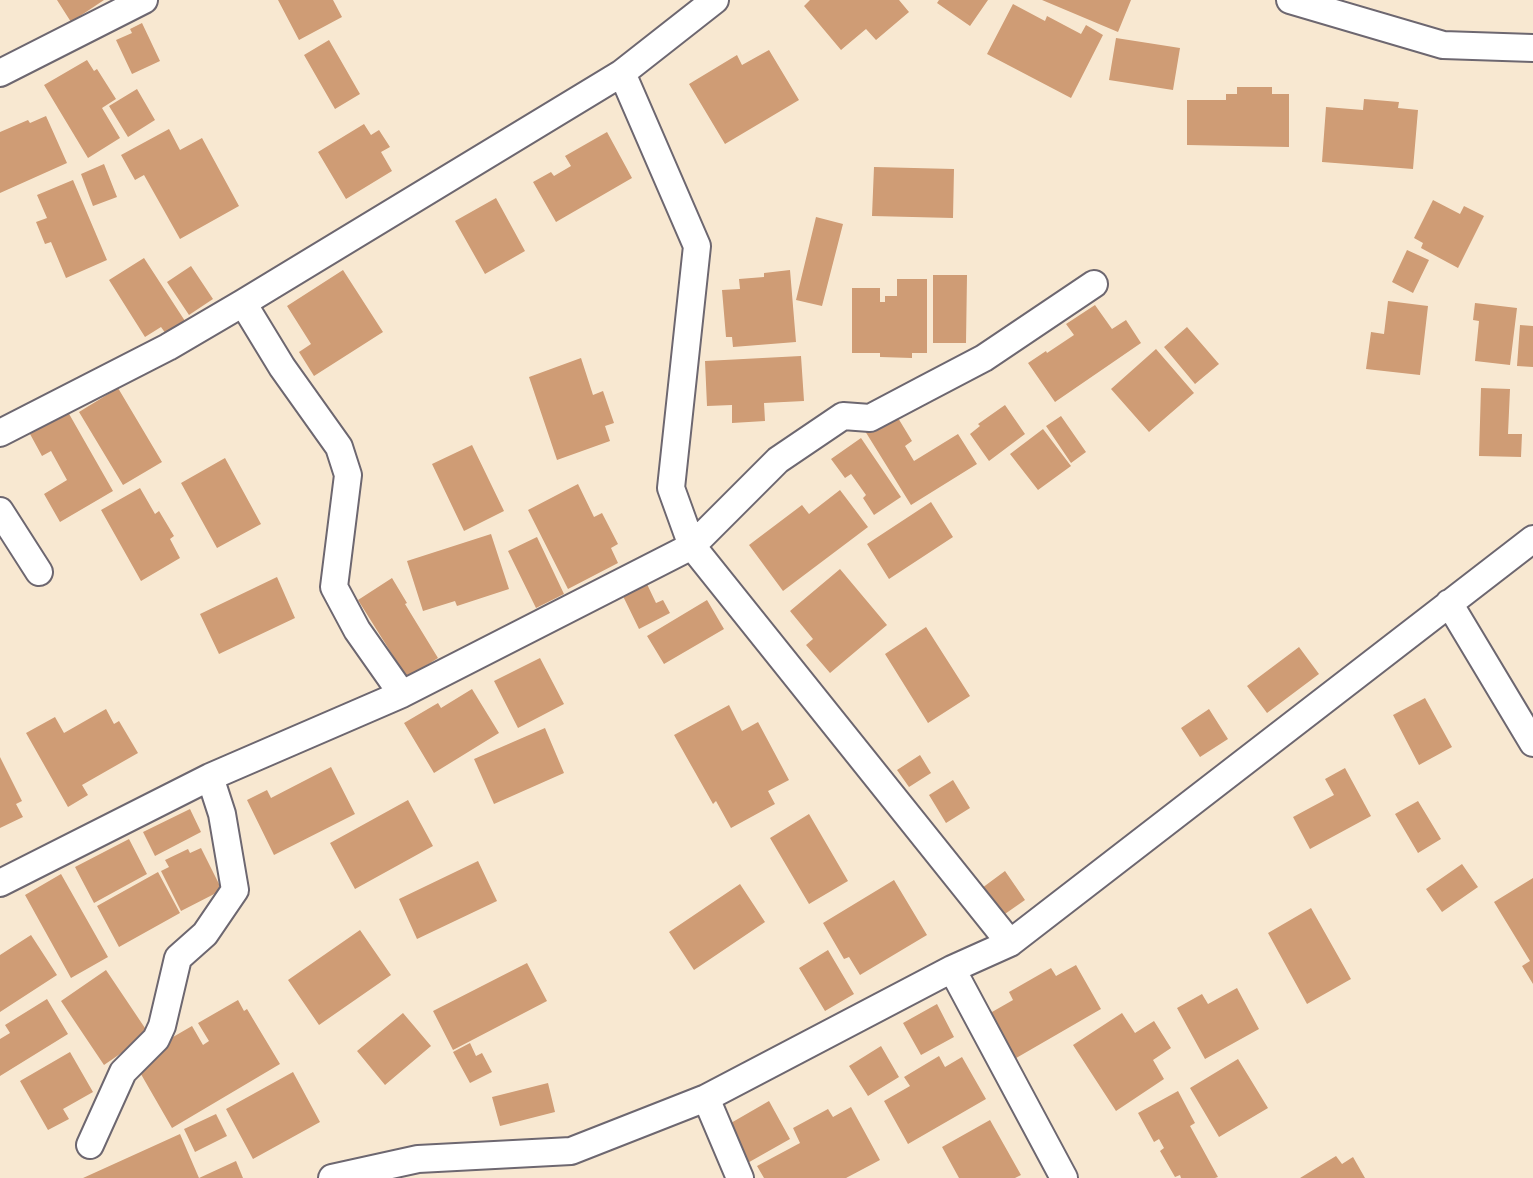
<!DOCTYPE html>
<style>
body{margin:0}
canvas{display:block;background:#f8e8d1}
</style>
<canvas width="1533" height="1178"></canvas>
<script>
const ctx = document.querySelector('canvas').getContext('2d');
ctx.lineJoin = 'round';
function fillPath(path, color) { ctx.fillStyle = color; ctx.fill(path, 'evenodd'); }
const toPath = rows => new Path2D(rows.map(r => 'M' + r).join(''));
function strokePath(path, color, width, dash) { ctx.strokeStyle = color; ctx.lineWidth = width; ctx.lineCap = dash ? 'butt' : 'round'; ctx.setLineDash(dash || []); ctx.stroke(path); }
fillPath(toPath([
 [57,0,104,0,71,22],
 [278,0,333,0,342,17,299,40],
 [810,0,899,0,909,12,876,40,866,29,841,50,804,6],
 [939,0,988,0,970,26,937,3],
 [1042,0,1131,0,1118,32],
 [1013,4,1045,21,1047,16,1081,34,1086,25,1103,35,1071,98,987,54],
 [142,23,160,61,132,74,116,40,132,33,130,29],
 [1116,38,1180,48,1173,90,1109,80],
 [329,40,360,94,335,109,304,55],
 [769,50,799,100,725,144,689,84,737,55,742,65],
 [87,60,94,71,97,69,116,99,102,108,120,138,88,158,44,85],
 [1237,87,1272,87,1272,94,1289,94,1289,147,1187,145,1187,100,1226,100,1226,94,1237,94],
 [137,89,155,120,128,137,109,106],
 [1364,99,1399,102,1398,108,1418,110,1413,169,1322,162,1326,107,1363,110],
 [46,116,67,163,0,193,0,132,28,120,30,123],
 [364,124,371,135,379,130,390,147,381,152,392,171,346,199,318,152],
 [169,129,180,150,202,138,239,206,180,239,144,175,135,180,121,155],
 [607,132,632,178,556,222,533,182,551,172,554,176,571,166,565,156],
 [104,164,117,197,93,206,81,174],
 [874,167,954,169,953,218,872,216],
 [73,180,107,260,66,278,51,242,45,244,36,222,47,218,37,195],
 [496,198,525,251,485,274,455,221],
 [1433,200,1460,214,1464,206,1484,216,1458,268,1421,248,1423,243,1414,238],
 [816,217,843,224,822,306,796,300],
 [1407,250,1429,260,1413,293,1392,282],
 [144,258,185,321,166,334,161,327,145,337,109,280],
 [191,266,213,299,189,315,167,282],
 [343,270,383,332,314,376,299,352,311,344,287,306],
 [790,270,796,342,733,347,732,337,726,337,722,290,740,289,739,279,764,277,764,273],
 [933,275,967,275,966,343,933,343],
 [897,279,927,279,927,353,912,353,912,358,880,357,880,353,852,353,852,288,880,288,880,302,885,302,885,296,897,296],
 [1388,301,1428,306,1420,375,1366,369,1371,332,1384,334],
 [1475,303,1517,308,1510,365,1475,361,1479,321,1473,320],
 [1095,305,1112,329,1126,320,1141,343,1055,402,1028,363,1046,351,1047,353,1074,335,1066,324],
 [1520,325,1533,326,1533,367,1517,366],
 [1187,327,1219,364,1195,384,1164,347],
 [1156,349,1194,393,1149,432,1111,389],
 [801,356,804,401,764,403,765,421,732,423,732,405,707,406,705,361],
 [581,358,593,395,603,391,614,423,605,426,610,441,557,460,529,377],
 [118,388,162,462,123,485,79,412],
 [1481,388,1510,389,1508,434,1522,434,1521,457,1479,456],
 [1005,405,1025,434,989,461,970,434,980,426,978,424],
 [68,412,113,491,60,522,44,494,67,480,51,451,42,456,30,434],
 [895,413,912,441,905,446,914,461,958,434,977,464,911,505,865,431],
 [1061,416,1086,452,1071,463,1046,426],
 [1043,429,1071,466,1038,490,1010,454],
 [861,438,901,497,874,515,863,498,866,495,851,474,845,478,831,459],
 [472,445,504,511,464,531,432,464],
 [225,458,261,524,217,548,181,483],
 [578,484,594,517,602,513,618,544,611,548,618,563,568,589,528,510],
 [140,488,155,514,159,511,174,536,170,539,180,558,141,581,101,510],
 [840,490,868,527,783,591,749,545,802,505,809,514],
 [931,502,953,537,889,579,867,544],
 [491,534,509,589,457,606,455,601,423,611,407,561],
 [537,537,564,594,536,608,508,551],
 [840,569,887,625,830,673,806,645,813,639,790,611],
 [277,577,295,618,219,654,200,614],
 [392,578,407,603,405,604,438,658,407,678,358,600],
 [646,582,656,603,663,600,670,613,639,629,622,594],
 [707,600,724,629,664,664,647,636],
 [926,627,970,696,928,723,885,654],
 [1299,647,1319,674,1267,713,1247,686],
 [540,658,564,704,518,728,494,681],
 [472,689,499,733,434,773,404,723,438,703,441,708],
 [1425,698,1452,747,1419,765,1393,715],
 [729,705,742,731,758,722,789,780,768,791,775,804,731,828,716,801,713,804,674,735],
 [106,709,114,724,119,721,138,753,82,785,88,795,68,807,26,733,55,717,64,733],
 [1209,709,1228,739,1200,757,1181,728],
 [545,728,564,773,494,804,474,759],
 [920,755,931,773,909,787,897,770],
 [0,757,22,801,16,804,23,817,0,828],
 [331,767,355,814,274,855,247,800,267,790,271,798],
 [1345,768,1371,816,1310,849,1293,817,1334,795,1325,779],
 [953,780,970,808,946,823,929,795],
 [408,800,433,846,355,889,330,843],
 [1418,801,1441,839,1418,853,1395,814],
 [190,809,201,832,155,856,143,832],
 [809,814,848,881,809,904,770,838],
 [129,839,147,874,94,903,75,867],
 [201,848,222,890,181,911,161,871,169,867,165,860,188,849,190,853],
 [478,861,497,901,417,939,399,899],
 [1462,864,1478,887,1442,912,1426,889],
 [1005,871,1025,900,1002,916,982,888],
 [158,872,180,913,119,947,97,906],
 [61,874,108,957,71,978,25,895],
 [1533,878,1533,984,1522,966,1530,961,1494,902],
 [894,880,927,935,860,975,849,957,844,959,823,923],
 [740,884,765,922,694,970,669,932],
 [1311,908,1351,979,1307,1004,1268,933],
 [360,930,391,975,319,1025,288,980],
 [31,935,57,975,0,1012,0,955],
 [828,950,854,994,825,1011,799,968],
 [527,963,547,1001,453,1050,433,1011],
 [1076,965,1101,1009,1011,1061,985,1016,1013,1000,1009,992,1051,968,1056,976],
 [106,970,149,1034,104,1065,61,1001],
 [1237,988,1259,1029,1205,1059,1177,1008,1202,994,1208,1004],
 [47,999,68,1034,0,1076,0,1039,10,1033,5,1025],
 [238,1000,244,1011,247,1009,280,1064,172,1128,138,1069,159,1056,154,1048,192,1026,203,1045,209,1041,198,1023],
 [937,1004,954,1037,921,1055,903,1023],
 [403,1013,431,1046,385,1085,357,1051],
 [1122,1013,1135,1033,1154,1021,1171,1048,1153,1060,1164,1079,1116,1111,1073,1045],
 [470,1043,476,1056,482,1053,492,1072,470,1083,453,1052],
 [881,1046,899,1077,868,1096,849,1066],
 [70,1052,93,1092,63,1109,69,1119,48,1130,20,1081],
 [939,1056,945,1067,962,1057,986,1099,908,1144,884,1101,910,1086,904,1077],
 [1238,1059,1268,1108,1219,1137,1190,1088],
 [293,1072,320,1122,253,1159,226,1109],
 [548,1083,555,1112,500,1126,492,1097],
 [1178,1091,1195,1123,1190,1126,1218,1177,1215,1178,1181,1178,1180,1175,1175,1177,1160,1151,1164,1148,1159,1139,1154,1142,1138,1113],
 [769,1101,790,1139,744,1165,724,1127],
 [851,1107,880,1160,846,1178,764,1178,757,1166,800,1143,793,1128,828,1109,833,1117],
 [216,1114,227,1136,195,1152,184,1129],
 [990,1120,1021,1175,1015,1178,959,1178,942,1147],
 [180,1134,199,1178,236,1161,243,1178,83,1178],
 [1336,1156,1342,1164,1353,1157,1365,1178,1300,1178]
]), '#cf9c75');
const street = toPath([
 [1290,0,1443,45,1533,48],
 [0,73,144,0],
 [243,303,282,367,339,447,348,475,334,587,357,630,402,694],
 [0,433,168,347,243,303,622,73,715,0],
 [0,511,39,572],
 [1449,603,1533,743],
 [0,883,210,777,402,694,692,546,671,488,697,246,622,73],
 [1010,943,692,546,778,460,843,416,870,418,923,390,984,358,1094,284],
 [952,969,1064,1178],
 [706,1098,740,1178],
 [90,1145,123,1072,156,1039,162,1026,178,958,205,934,235,890,222,814,210,777],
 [332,1178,418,1159,571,1151,706,1098,952,969,1010,943,1533,539]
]);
strokePath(street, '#6d6770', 30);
strokePath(street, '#fff', 26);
</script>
